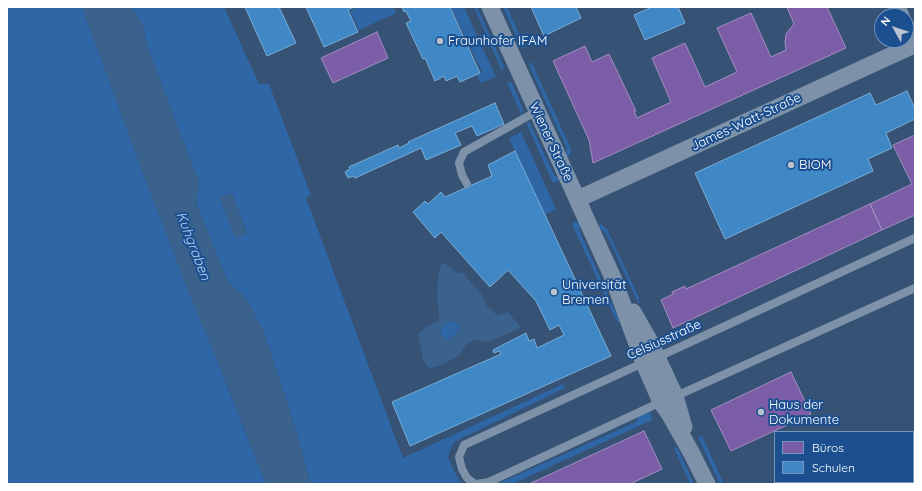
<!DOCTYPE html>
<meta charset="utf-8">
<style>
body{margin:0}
#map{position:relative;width:922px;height:491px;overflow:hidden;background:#365274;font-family:Quicksand,sans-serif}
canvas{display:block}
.frame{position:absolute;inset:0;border:8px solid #fff;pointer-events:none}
.legend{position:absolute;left:774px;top:431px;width:140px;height:52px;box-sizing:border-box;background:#1b4f8f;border:1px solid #7695bc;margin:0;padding:5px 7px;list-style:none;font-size:12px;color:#fff}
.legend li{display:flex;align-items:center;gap:8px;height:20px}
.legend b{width:20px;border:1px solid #7695bc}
.north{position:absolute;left:874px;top:8px;width:40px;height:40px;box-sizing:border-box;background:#1b4f8f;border:1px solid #7695bc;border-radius:50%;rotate:309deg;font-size:11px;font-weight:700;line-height:16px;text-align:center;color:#fff}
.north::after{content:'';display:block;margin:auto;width:14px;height:18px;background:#b9c2ce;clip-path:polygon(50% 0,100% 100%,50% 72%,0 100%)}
</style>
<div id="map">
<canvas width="922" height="491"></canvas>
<div class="frame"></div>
<ul class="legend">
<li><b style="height:11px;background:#7b5ea7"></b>Büros</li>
<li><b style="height:11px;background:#3f88c5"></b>Schulen</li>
</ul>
<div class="north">N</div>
</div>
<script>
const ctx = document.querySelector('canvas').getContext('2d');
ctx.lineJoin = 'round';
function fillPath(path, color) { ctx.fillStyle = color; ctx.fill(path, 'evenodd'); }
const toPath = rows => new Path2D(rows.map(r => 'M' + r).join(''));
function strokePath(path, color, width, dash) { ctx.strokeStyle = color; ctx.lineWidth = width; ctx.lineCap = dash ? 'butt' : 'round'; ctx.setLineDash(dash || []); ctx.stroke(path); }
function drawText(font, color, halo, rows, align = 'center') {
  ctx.font = font + ' Quicksand,sans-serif'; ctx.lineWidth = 4; ctx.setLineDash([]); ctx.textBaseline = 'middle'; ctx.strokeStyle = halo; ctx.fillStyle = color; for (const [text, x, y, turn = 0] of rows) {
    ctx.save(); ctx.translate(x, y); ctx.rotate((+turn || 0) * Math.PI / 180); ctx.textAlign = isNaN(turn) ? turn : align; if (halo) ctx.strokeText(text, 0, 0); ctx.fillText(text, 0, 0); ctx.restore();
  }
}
fillPath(toPath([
 [7,7,82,7,147,184,266,484,7,484],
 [131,7,224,7,259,84,269,84,311,195,306,198,403,458,563,384,565,388,454,442,450,450,448,458,459,481,462,484,311,484,289,407,263,330,246,298,228,282,218,259,196,202,199,183,147,45,143,26],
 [232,193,247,233,235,238,220,198],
 [358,7,393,7,396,13,359,30,350,11],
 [451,7,464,7,496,77,481,83,477,75,482,72],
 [474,7,477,7,504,67,502,71],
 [503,7,507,7,525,48,521,47],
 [531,61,571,149,570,154,567,158,565,155,567,149,529,65],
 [507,82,512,83,523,109,522,116],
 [526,122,530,123,554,175,559,178,560,180,553,183],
 [521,132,556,209,544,215,509,138],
 [575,222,580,223,581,225,579,230,617,315,622,318,623,322,620,323,616,320,572,224],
 [600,223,607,229,639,298,639,305,606,233,599,228],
 [453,321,460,326,455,335,448,339,444,339,440,332,441,329,446,322],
 [650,411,652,420,512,484,497,484,636,422,639,416],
 [702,436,724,484,720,484,698,437],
 [677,447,694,484,690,484,674,448]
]), '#2f66a5');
fillPath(toPath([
 [82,7,131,7,143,26,147,45,199,183,196,203,228,282,246,298,263,330,289,407,311,484,266,484,228,387,188,291,147,184],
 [232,193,247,234,235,238,220,198],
 [442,262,458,273,462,272,482,295,486,305,497,315,508,312,521,328,488,342,475,340,466,345,459,355,446,363,430,369,423,361,418,334,427,326,439,320,439,313,437,297,438,275],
 [453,321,460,327,455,335,448,339,444,339,440,332,441,329,446,322]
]), '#3b618d');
const offices = toPath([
 [787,7,827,7,846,48,593,163,589,140,553,61,585,46,592,62,609,54,636,111,634,111,637,118,671,102,652,58,685,43,705,87,737,72,717,28,751,13,771,57,786,50,785,43,786,34,794,24,787,7],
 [377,32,388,58,333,83,321,58,377,32],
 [915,135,915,215,882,230,870,204,912,184,893,145,915,135],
 [870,204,882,230,673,328,661,300,673,294,672,292,685,286,686,289,870,204],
 [791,372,811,414,731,451,711,410,791,372],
 [644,431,662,469,630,484,529,484,644,431],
 [915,438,915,484,845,484,844,482,913,482,913,439,915,438]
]);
fillPath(offices, '#7b5ea7');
strokePath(offices, '#a38ec1', 1);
const schools = toPath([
 [245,7,279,7,296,43,267,56,245,7],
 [306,7,354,7,348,10,358,32,324,47,306,7],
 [402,7,450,7,480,73,460,82,457,76,446,81,444,76,435,81,425,58,423,59,406,23,411,21,406,11,404,12,402,7],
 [531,7,576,7,581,18,544,36,531,7],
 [652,7,678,7,685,23,645,40,634,15,652,7],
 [907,91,915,109,915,119,886,133,892,148,868,159,873,171,725,239,695,173,870,93,876,105,907,91],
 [495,103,504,124,477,136,472,126,455,133,461,145,426,160,421,148,355,178,353,176,348,178,345,172,350,169,349,167,398,145,399,148,409,143,408,142,495,103],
 [515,151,611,356,410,446,392,402,501,354,499,351,494,353,493,350,526,333,529,341,534,339,537,348,564,335,559,325,550,330,536,301,508,270,490,287,441,232,435,238,413,212,425,201,428,204,441,192,445,197,492,176,488,165,515,151]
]);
fillPath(schools, '#3f88c5');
strokePath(schools, '#79acd6', 1);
strokePath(toPath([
 [467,184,462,175,459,163,464,152,537,111],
 [656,358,915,238],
 [674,397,915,288],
 [475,484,467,478,462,469,459,457,464,445,645,362],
 [476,484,489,482,663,401]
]), '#7d92a8', 8);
strokePath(toPath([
 [490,7,613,278,644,363,661,402,670,415,691,452,707,484],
 [897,7,901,16],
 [906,26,915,46],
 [578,199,914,45],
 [633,312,650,342,675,396,684,427]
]), '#7d92a8', 17);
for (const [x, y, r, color] of [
 [440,41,4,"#b9c2ce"],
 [791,165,4,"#b9c2ce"],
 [554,292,4,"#b9c2ce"],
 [761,412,4,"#b9c2ce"]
]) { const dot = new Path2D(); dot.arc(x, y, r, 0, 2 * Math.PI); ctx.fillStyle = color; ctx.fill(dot); strokePath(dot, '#1b4f8f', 1.5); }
drawText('13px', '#fff', '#1b4f8f', [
 ["Fraunhofer IFAM",448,41],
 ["BIOM",799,165],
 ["Universität",562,285],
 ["Bremen",562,300],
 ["Haus der",769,405],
 ["Dokumente",769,420]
], 'left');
drawText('13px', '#fff', '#1b4f8f', [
 ["James-Watt-Straße",746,122,-25],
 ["Wiener Straße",551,142,65],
 ["Celsiusstraße",664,340,-24]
]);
drawText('italic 14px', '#b5d3f5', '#1b4f8f', [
 ["Kuhgraben",193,246,69]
]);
</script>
